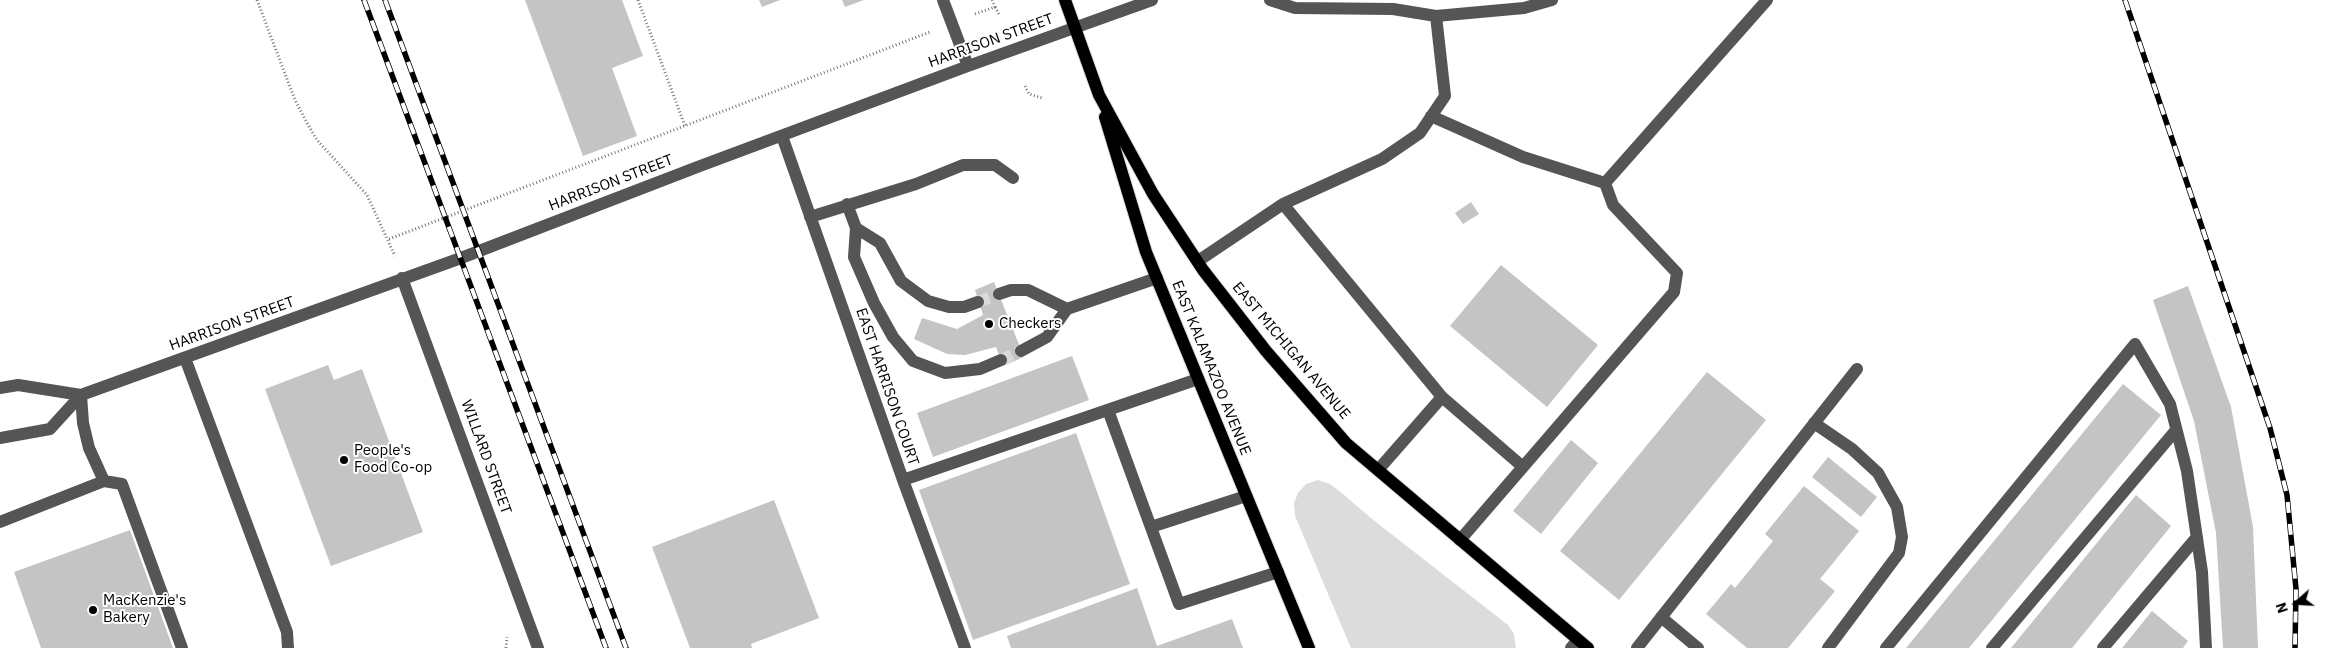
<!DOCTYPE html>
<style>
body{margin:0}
#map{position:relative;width:2341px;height:648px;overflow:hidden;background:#fff;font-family:"IBM Plex Sans",sans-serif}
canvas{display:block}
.north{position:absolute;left:2271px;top:578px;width:50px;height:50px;-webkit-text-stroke:4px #fff;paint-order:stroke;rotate:251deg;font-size:14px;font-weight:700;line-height:20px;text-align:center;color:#000}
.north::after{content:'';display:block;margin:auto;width:18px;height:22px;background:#000;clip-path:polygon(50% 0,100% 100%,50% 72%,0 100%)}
</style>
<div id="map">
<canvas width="2341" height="648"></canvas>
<div class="north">N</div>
</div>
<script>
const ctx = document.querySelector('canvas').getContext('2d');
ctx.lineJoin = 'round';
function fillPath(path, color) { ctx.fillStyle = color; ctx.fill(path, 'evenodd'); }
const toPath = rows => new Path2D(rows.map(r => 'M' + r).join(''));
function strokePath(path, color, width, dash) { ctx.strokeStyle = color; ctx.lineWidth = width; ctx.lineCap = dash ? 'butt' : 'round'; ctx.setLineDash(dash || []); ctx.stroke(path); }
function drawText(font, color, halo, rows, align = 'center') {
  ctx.font = font + ' "IBM Plex Sans",sans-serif'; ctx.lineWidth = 4; ctx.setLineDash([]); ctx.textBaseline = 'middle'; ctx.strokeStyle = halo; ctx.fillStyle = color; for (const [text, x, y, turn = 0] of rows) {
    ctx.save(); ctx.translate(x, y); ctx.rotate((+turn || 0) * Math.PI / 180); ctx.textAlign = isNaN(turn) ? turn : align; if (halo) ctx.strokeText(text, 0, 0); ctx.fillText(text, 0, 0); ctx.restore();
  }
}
fillPath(toPath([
 [1318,480,1330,484,1343,494,1372,519,1508,625,1514,634,1516,648,1351,648,1295,516,1294,503,1298,493,1306,484]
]), '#dcdcdc');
fillPath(toPath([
 [525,0,622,0,643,56,612,68,637,136,583,156],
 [759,0,780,0,762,7],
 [842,0,864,0,845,7],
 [1471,202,1479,214,1463,224,1455,213],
 [1501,265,1598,345,1547,407,1450,326],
 [994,282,1024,357,1003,366,996,347,965,355,947,354,914,339,922,318,957,329,983,315,975,290],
 [2188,286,2231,407,2253,527,2258,648,2223,648,2216,533,2194,421,2153,300],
 [1072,356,1089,400,933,457,917,413],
 [328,365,334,380,362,369,423,532,331,566,265,389],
 [1707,372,1766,420,1619,600,1560,551],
 [2123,384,2161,415,1969,648,1906,648],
 [1076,433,1130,584,973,640,919,490],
 [1571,440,1598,463,1541,534,1513,511],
 [1828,457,1877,497,1861,517,1812,477],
 [1804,486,1859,531,1820,579,1835,591,1788,648,1747,648,1706,614,1731,584,1735,588,1773,541,1765,534],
 [2136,495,2171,526,2072,648,2011,648],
 [774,500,819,618,751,644,752,648,690,648,652,547],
 [130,530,173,648,41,648,14,572],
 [1137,588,1157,646,1232,619,1243,648,1011,648,1007,636],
 [2152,611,2188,641,2183,648,2122,648]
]), '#c4c4c4');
strokePath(toPath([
 [978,302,999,294],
 [1001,360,1021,351]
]), '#d9d9d9', 12, [12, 6]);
const major = toPath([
 [1065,0,1099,95,1153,194,1203,270,1266,351,1346,443,1588,648],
 [1105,117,1146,252,1309,648]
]);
strokePath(major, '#dbdbdb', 14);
strokePath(toPath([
 [257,0,295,100,307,123,317,140,367,195,395,256],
 [638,0,685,126],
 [995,7,1000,16],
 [975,14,995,7,992,0],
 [1025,86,1029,94,1042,98],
 [389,239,930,32],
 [506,648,507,637]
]), '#777', 3, [1, 2.5]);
strokePath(toPath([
 [943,0,968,66],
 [1270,0,1295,8,1393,9,1436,16,1524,8,1552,0],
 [1431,116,1523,157,1605,183],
 [782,136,903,480,965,648],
 [847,204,856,228,880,243,901,281,928,301,949,307,964,307,978,302],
 [1283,204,1382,159,1420,133,1445,96,1436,16],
 [810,217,916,184,963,165,995,165,1013,178],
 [856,228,854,257,874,303,893,337,913,361,945,373,980,369,1001,360],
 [1198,261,1283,204,1442,397,1523,467],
 [402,278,538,648],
 [999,294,1011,290,1028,290,1067,309],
 [1021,351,1047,337,1067,309,1157,278],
 [185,358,287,632,288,648],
 [0,388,18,385,81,395],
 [81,395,83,423,89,448,104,481],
 [1108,410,1179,604,1278,572],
 [1814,423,1852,449,1878,473,1897,507,1902,537,1899,553,1828,648],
 [0,438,50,429,81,395,461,258,700,166,968,66,1152,0],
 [1378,470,1442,397],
 [903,480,1198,379],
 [0,522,104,481,122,484,182,648],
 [1151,527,1246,496],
 [1460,540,1674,292,1677,273,1613,205,1605,183,1767,0],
 [1661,617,1698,648],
 [1571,648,1578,640],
 [1637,648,1857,369],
 [1886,648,2135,344,2170,404,2187,471,2202,572,2206,648],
 [1992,648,2176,430],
 [2103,648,2197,537]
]), '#555', 12);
strokePath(major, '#000', 12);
const rail = toPath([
 [364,0,606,648],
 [385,0,626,648],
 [2125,0,2270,428,2287,495,2296,589,2295,648]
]);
strokePath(rail, '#000', 5.5);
strokePath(rail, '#fff', 4, [11]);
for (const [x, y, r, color] of [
 [989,324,5,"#000"],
 [344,460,5,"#000"],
 [93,610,5,"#000"]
]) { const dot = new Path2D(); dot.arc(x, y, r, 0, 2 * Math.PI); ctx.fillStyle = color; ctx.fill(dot); strokePath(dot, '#fff', 2); }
drawText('15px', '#000', '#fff', [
 ["HARRISON STREET",991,41,-20],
 ["HARRISON STREET",611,183,-21],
 ["HARRISON STREET",232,324,-20],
 ["EAST MICHIGAN AVENUE",1291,351,50],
 ["EAST KALAMAZOO AVENUE",1211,368,68],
 ["EAST HARRISON COURT",887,387,71],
 ["WILLARD STREET",486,457,70]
]);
drawText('15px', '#000', '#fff', [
 ["Checkers",999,324],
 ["People's",354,451],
 ["Food Co-op",354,468],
 ["MacKenzie's",103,601],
 ["Bakery",103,618]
], 'left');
</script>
